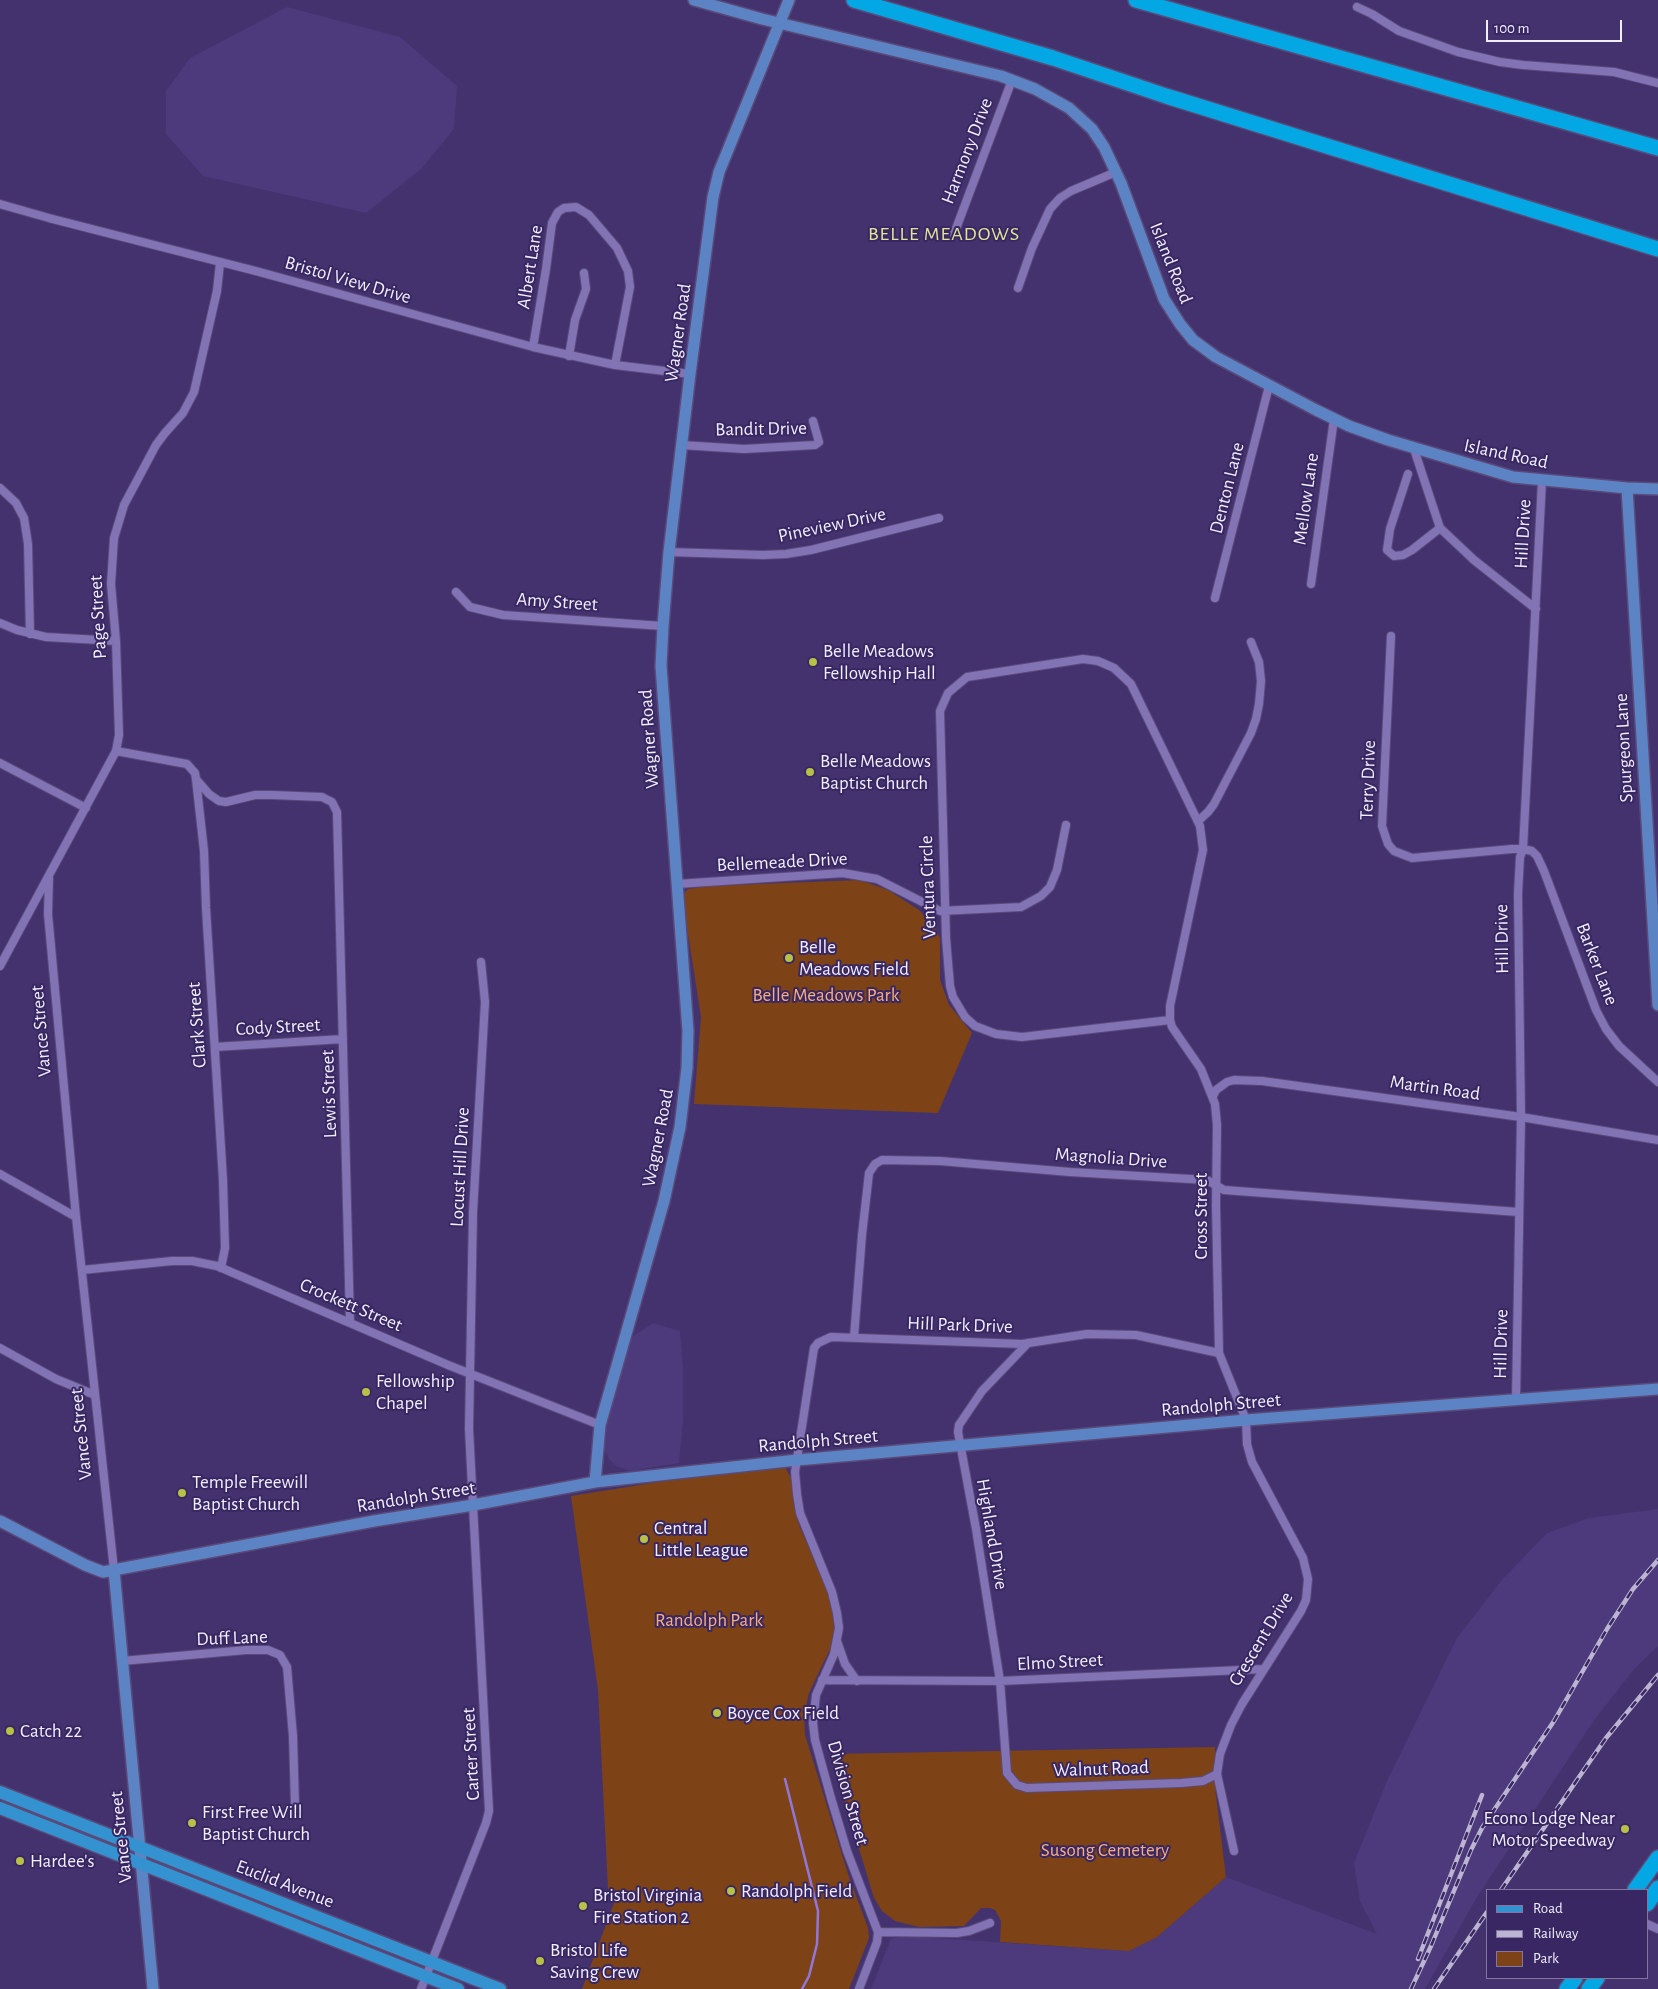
<!DOCTYPE html>
<style>
body{margin:0}
#map{position:relative;width:1658px;height:1989px;overflow:hidden;background:#43326e;font-family:"Alegreya Sans",sans-serif}
canvas{display:block}
.legend{position:absolute;left:1486px;top:1889px;width:162px;height:90px;box-sizing:border-box;background:#382762;border:1px solid #8276a0;margin:0;padding:6px 9px;list-style:none;font-size:15px;color:#f0edfc}
.legend li{display:flex;align-items:center;gap:10px;height:25px}
.legend b{width:25px;border:1px solid #8276a0}
.scale{position:absolute;left:1486px;top:20px;width:136px;height:22px;box-sizing:border-box;border:2px solid #f0edfc;border-top:0;padding-left:6px;font-size:15px;line-height:18px;white-space:nowrap;color:#f0edfc;-webkit-text-stroke:4px #382762;paint-order:stroke}
</style>
<div id="map">
<canvas width="1658" height="1989"></canvas>
<ul class="legend">
<li><b style="height:6px;background:#3592d1"></b>Road</li>
<li><b style="height:6px;background:#bcb5d1"></b>Railway</li>
<li><b style="height:14px;background:#7d4316"></b>Park</li>
</ul>
<div class="scale">100 m</div>
</div>
<script>
const ctx = document.querySelector('canvas').getContext('2d');
ctx.lineJoin = 'round';
function fillPath(path, color) { ctx.fillStyle = color; ctx.fill(path, 'evenodd'); }
const toPath = rows => new Path2D(rows.map(r => 'M' + r).join(''));
function strokePath(path, color, width, dash) { ctx.strokeStyle = color; ctx.lineWidth = width; ctx.lineCap = dash ? 'butt' : 'round'; ctx.setLineDash(dash || []); ctx.stroke(path); }
function drawText(font, color, halo, rows, align = 'center') {
  ctx.font = font + ' "Alegreya Sans",sans-serif'; ctx.lineWidth = 4; ctx.setLineDash([]); ctx.textBaseline = 'middle'; ctx.strokeStyle = halo; ctx.fillStyle = color; for (const [text, x, y, turn = 0] of rows) {
    ctx.save(); ctx.translate(x, y); ctx.rotate((+turn || 0) * Math.PI / 180); ctx.textAlign = isNaN(turn) ? turn : align; if (halo) ctx.strokeText(text, 0, 0); ctx.fillText(text, 0, 0); ctx.restore();
  }
}
fillPath(toPath([
 [287,7,400,37,457,86,454,129,421,169,366,213,203,176,166,134,166,91,190,58],
 [653,1323,680,1331,683,1368,683,1420,679,1463,630,1471,616,1466,609,1459,604,1448,602,1434,632,1337],
 [1658,1509,1658,1646,1634,1669,1593,1722,1477,1897,1425,1989,871,1989,891,1939,903,1936,1129,1951,1157,1937,1226,1877,1377,1934,1360,1901,1354,1863,1387,1781,1457,1638,1501,1581,1547,1533,1589,1518]
]), '#4c3a7d');
fillPath(toPath([
 [860,880,888,890,919,910,934,926,940,938,940,980,949,1005,972,1033,938,1113,694,1104,701,1017,682,896,688,889,708,886],
 [785,1467,791,1478,794,1506,799,1525,828,1593,832,1607,834,1629,830,1649,809,1693,804,1715,805,1735,849,1877,868,1928,869,1938,849,1989,582,1989,617,1895,608,1889,598,1690,571,1496,696,1476],
 [1215,1747,1215,1788,1226,1877,1157,1937,1129,1951,1000,1942,1001,1921,995,1910,990,1908,981,1908,964,1926,919,1927,895,1921,882,1911,874,1898,830,1754]
]), '#7d4316');
strokePath(toPath([
 [785,1779,818,1911,817,1944,809,1976,802,1989]
]), '#9177dc', 2.5);
const street = toPath([
 [1357,7,1372,14,1399,31,1458,52,1500,62,1523,65,1614,72,1658,83],
 [0,204,49,218,256,271,533,347,615,365,690,374],
 [954,234,1012,80],
 [1018,288,1032,248,1050,209,1060,198,1071,191,1116,172],
 [533,347,546,269,552,223,558,212,564,208,576,207,589,215,617,248,628,271,630,287,615,365],
 [569,356,575,320,586,289,584,273],
 [681,445,744,449,815,445,819,442,813,421],
 [1414,449,1440,528,1474,560,1536,609],
 [1408,474,1390,529,1387,550,1394,556,1403,555,1412,550,1440,528],
 [0,488,16,503,24,518,28,544,30,634],
 [669,552,763,555,786,554,811,550,939,518],
 [1311,584,1334,419],
 [456,592,470,607,503,615,663,626],
 [1215,598,1269,386],
 [0,623,17,630,46,637,116,641],
 [1391,636,1382,826,1388,844,1394,851,1412,858,1512,849,1523,849,1532,851,1537,856,1544,871,1596,1010,1606,1029,1619,1046,1658,1082],
 [1083,659,1098,661,1114,668,1131,684,1200,826,1203,850,1170,1006,1170,1020,1022,1037,996,1034,975,1026,965,1017,953,997,950,986,946,938,940,711,948,693,967,677,1083,659],
 [116,751,187,764,195,773,196,779,209,794,219,801,226,802,255,795,272,795,322,797,332,802,337,812,350,1322],
 [0,763,86,808],
 [196,779,204,851,206,908,223,1180,225,1248,221,1268],
 [1198,821,1208,812,1214,804,1251,733,1256,719,1259,704,1261,681,1259,662,1251,642],
 [49,878,48,914,76,1217,114,1570],
 [677,884,843,873,877,879,940,911,1021,907,1041,896,1050,887,1057,870,1066,825],
 [0,966,116,751,119,735,116,641,111,584,114,538,124,505,156,445,165,433,183,413,194,392,217,291,220,263],
 [1170,1020,1172,1027,1201,1069,1215,1104,1217,1125,1216,1205,1219,1353,1246,1420,1247,1444,1252,1462,1303,1558,1308,1579,1306,1600,1301,1611,1242,1704,1231,1725,1220,1754,1217,1774,1234,1851],
 [215,1047,343,1039],
 [1213,1096,1216,1090,1227,1082,1234,1080,1262,1081,1521,1117,1658,1140],
 [0,1174,76,1217],
 [82,1270,172,1261,192,1261,217,1266,448,1365,600,1425],
 [854,1337,862,1235,869,1173,875,1164,882,1160,940,1161,1070,1172,1207,1180,1224,1190,1518,1212],
 [1028,1343,982,1391,959,1425,958,1432,976,1529,1000,1681,1007,1773,1017,1785,1027,1788,1181,1783,1203,1781,1217,1774],
 [0,1348,56,1379,95,1395],
 [1516,1399,1521,1117,1518,894,1520,857,1523,849,1542,481],
 [837,1641,845,1664,857,1681],
 [122,1661,246,1650,268,1650,280,1655,287,1667,293,1736,295,1805],
 [822,1680,1000,1681,1263,1669],
 [1647,1924,1658,1929],
 [878,1932,957,1933,969,1931,990,1923],
 [421,1989,486,1823,489,1811,469,1429,473,1212,485,1002,481,962],
 [859,1989,877,1942,878,1932,847,1851,831,1798,815,1740,813,1723,816,1695,834,1654,839,1628,837,1613,832,1592,800,1513,797,1494,795,1472,814,1348,818,1343,831,1337,1022,1344,1087,1334,1136,1335,1219,1353]
]);
const secondary = toPath([
 [694,0,762,19,1001,76,1035,89,1069,108,1092,129,1104,147,1121,183,1164,299,1180,324,1193,340,1216,357,1316,410,1349,426,1388,440,1513,477,1627,488,1658,489],
 [1627,488,1658,1005],
 [595,1482,600,1425,664,1201,680,1127,687,1068,688,1031,661,666,663,626,669,552,690,374,713,197,719,172,789,0],
 [0,1521,85,1565,103,1572,374,1521,473,1505,595,1482,797,1460,1246,1420,1658,1389],
 [114,1570,153,1989]
]);
const primary = toPath([
 [0,1792,500,1989],
 [0,1808,458,1989]
]);
const highway = toPath([
 [854,0,1053,58,1166,96,1658,249],
 [1136,0,1658,148],
 [1635,1890,1658,1858],
 [1647,1904,1658,1888],
 [1567,1989,1575,1978],
 [1589,1989,1597,1978]
]);
strokePath(street, '#5a4a7a', 10);
strokePath(secondary, '#5a4a7a', 14);
strokePath(primary, '#5a4a7a', 15);
strokePath(highway, '#5a4a7a', 18);
strokePath(street, '#8273b5', 8);
strokePath(secondary, '#5c83c3', 11);
strokePath(primary, '#3592d1', 12);
strokePath(highway, '#02a7e4', 15);
const rail = toPath([
 [1501,1890,1606,1738,1658,1675],
 [1418,1959,1482,1795],
 [1411,1989,1431,1946,1471,1850,1482,1828,1554,1721,1607,1629,1633,1589,1658,1560],
 [1434,1989,1487,1912]
]);
strokePath(rail, '#bcb5d1', 4.5);
strokePath(rail, '#382762', 2.5, [8]);
for (const [x, y, r, color] of [
 [813,662,5,"#b8c147"],
 [810,772,5,"#b8c147"],
 [789,958,5,"#b8c147"],
 [366,1392,5,"#b8c147"],
 [182,1493,5,"#b8c147"],
 [644,1539,5,"#b8c147"],
 [717,1713,5,"#b8c147"],
 [10,1731,5,"#b8c147"],
 [192,1823,5,"#b8c147"],
 [1625,1829,5,"#b8c147"],
 [20,1861,5,"#b8c147"],
 [731,1891,5,"#b8c147"],
 [583,1906,5,"#b8c147"],
 [540,1961,5,"#b8c147"]
]) { const dot = new Path2D(); dot.arc(x, y, r, 0, 2 * Math.PI); ctx.fillStyle = color; ctx.fill(dot); strokePath(dot, '#382762', 2); }
drawText('19px', '#f0edfc', '#382762', [
 ["Harmony Drive",967,151,-69],
 ["Island Road",1171,263,68],
 ["Albert Lane",530,267,-81],
 ["Bristol View Drive",348,280,16],
 ["Wagner Road",678,333,-82],
 ["Bandit Drive",761,429,-1],
 ["Island Road",1506,454,12],
 ["Denton Lane",1227,488,-76],
 ["Mellow Lane",1306,499,-82],
 ["Pineview Drive",832,525,-12],
 ["Hill Drive",1523,534,-87],
 ["Amy Street",557,602,4],
 ["Page Street",98,617,-93],
 ["Wagner Road",649,739,-94],
 ["Spurgeon Lane",1624,748,-93],
 ["Terry Drive",1368,780,-88],
 ["Bellemeade Drive",782,862,-3],
 ["Ventura Circle",928,887,-92],
 ["Hill Drive",1502,939,-91],
 ["Barker Lane",1597,964,69],
 ["Clark Street",197,1025,-94],
 ["Cody Street",278,1027,-3],
 ["Vance Street",41,1031,-95],
 ["Martin Road",1435,1088,8],
 ["Lewis Street",329,1094,-92],
 ["Wagner Road",658,1138,-79],
 ["Magnolia Drive",1111,1158,4],
 ["Locust Hill Drive",460,1167,-87],
 ["Cross Street",1201,1216,-90],
 ["Crockett Street",351,1305,23],
 ["Hill Park Drive",960,1325,2],
 ["Hill Drive",1501,1344,-89],
 ["Randolph Street",1221,1405,-5],
 ["Vance Street",81,1434,-96],
 ["Randolph Street",818,1441,-5],
 ["Randolph Street",416,1497,-9],
 ["Highland Drive",992,1534,80],
 ["Duff Lane",232,1638,-2],
 ["Crescent Drive",1261,1639,-59],
 ["Elmo Street",1060,1662,-3],
 ["Carter Street",471,1754,-93],
 ["Walnut Road",1101,1769,-2],
 ["Division Street",848,1793,74],
 ["Vance Street",121,1837,-96],
 ["Euclid Avenue",285,1884,21]
]);
drawText('19px', '#f0edfc', '#382762', [
 ["Belle Meadows",823,651],
 ["Fellowship Hall",823,673],
 ["Belle Meadows",820,761],
 ["Baptist Church",820,783],
 ["Belle",799,947],
 ["Meadows Field",799,969],
 ["Fellowship",376,1381],
 ["Chapel",376,1403],
 ["Temple Freewill",192,1482],
 ["Baptist Church",192,1504],
 ["Central",654,1528],
 ["Little League",654,1550],
 ["Boyce Cox Field",727,1713],
 ["Catch 22",20,1731],
 ["First Free Will",202,1812],
 ["Baptist Church",202,1834],
 ["Econo Lodge Near",1615,1818,"right"],
 ["Motor Speedway",1615,1840,"right"],
 ["Hardee's",30,1861],
 ["Randolph Field",741,1891],
 ["Bristol Virginia",593,1895],
 ["Fire Station 2",593,1917],
 ["Bristol Life",550,1950],
 ["Saving Crew",550,1972]
], 'left');
drawText('19px', '#f7ae7e', '#382762', [
 ["Belle Meadows Park",826,995],
 ["Randolph Park",709,1620],
 ["Susong Cemetery",1105,1850]
]);
ctx.letterSpacing = '1px';
drawText('20px', '#dde597', '#382762', [
 ["BELLE MEADOWS",944,234]
]);
ctx.letterSpacing = '0px';
</script>
